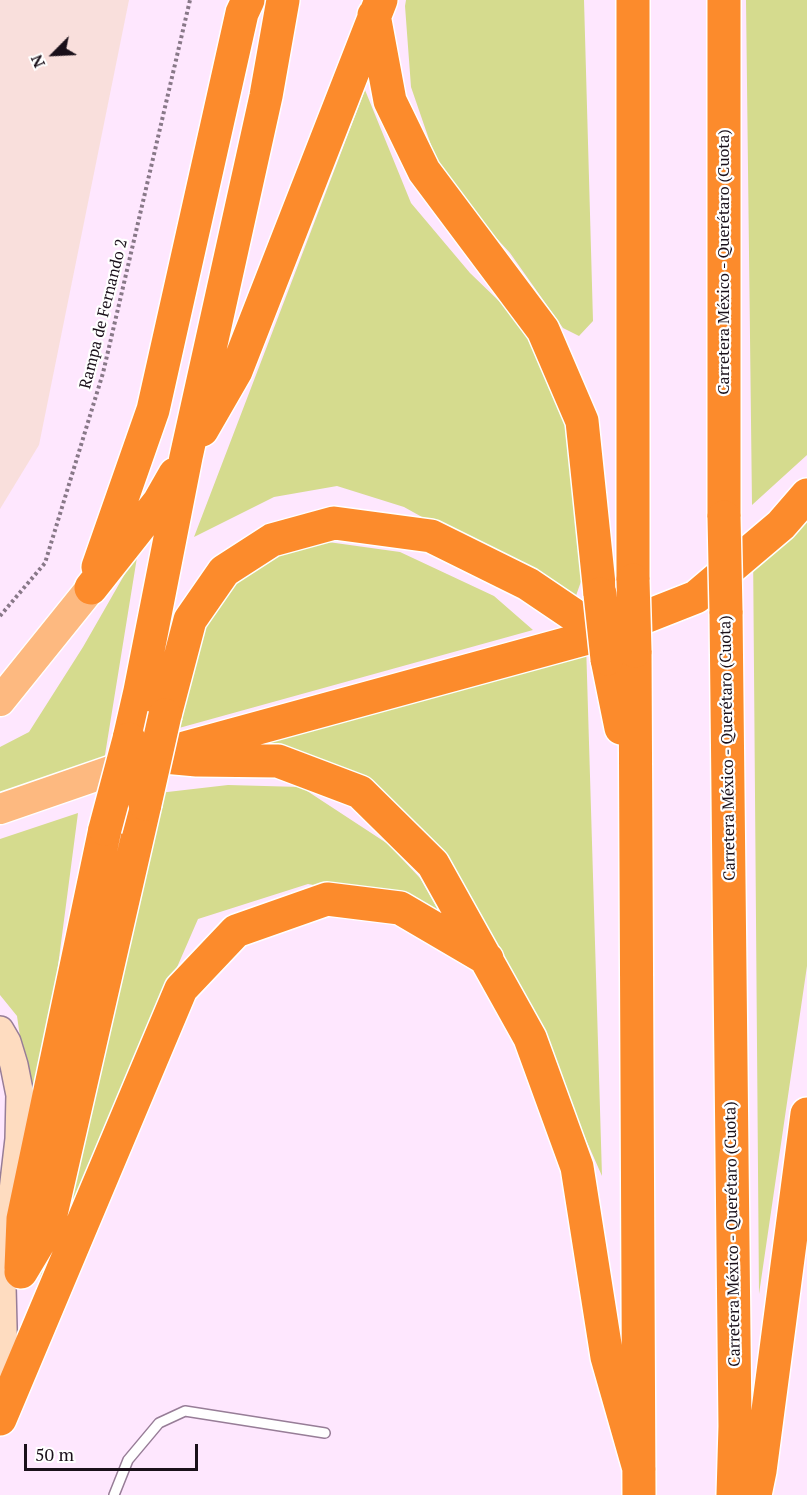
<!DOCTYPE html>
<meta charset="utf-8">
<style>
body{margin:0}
#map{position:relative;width:807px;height:1495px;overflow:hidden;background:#fee7fe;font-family:"PT Serif",serif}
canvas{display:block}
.north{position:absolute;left:24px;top:24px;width:60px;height:60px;-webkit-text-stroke:4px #fff;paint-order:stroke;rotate:246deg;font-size:16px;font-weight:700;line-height:24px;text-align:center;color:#1a101a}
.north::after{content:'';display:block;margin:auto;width:21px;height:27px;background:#1a101a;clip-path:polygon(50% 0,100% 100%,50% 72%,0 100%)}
.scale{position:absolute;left:24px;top:1444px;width:174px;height:27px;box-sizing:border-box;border:3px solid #1a101a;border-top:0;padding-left:8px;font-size:18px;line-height:21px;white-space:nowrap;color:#1a101a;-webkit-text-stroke:4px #fff;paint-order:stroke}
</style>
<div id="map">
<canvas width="807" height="1495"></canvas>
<div class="north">N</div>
<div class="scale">50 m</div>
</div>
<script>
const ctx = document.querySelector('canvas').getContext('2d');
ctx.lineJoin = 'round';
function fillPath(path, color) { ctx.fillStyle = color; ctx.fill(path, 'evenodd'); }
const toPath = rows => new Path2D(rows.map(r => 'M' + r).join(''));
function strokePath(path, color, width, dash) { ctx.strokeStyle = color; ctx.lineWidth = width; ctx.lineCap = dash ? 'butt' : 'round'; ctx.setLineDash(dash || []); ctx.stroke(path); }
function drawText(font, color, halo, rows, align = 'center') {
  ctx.font = font + ' "PT Serif",serif'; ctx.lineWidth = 4.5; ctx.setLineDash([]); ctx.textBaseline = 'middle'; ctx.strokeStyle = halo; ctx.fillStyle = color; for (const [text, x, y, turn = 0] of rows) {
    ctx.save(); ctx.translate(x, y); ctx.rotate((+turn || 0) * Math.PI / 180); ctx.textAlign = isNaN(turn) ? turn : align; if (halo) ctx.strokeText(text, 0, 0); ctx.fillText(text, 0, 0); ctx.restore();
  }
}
fillPath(toPath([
 [0,0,129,0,39,445,0,509]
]), '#f9dfdc');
fillPath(toPath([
 [406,0,584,0,593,321,579,336,563,328,510,253,443,180,411,87,405,6],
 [746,0,807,0,807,455,752,505],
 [365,90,411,203,470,273,529,330,572,401,584,573,572,607,501,561,404,507,337,486,274,497,194,537],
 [807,497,807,966,759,1294,753,545],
 [321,541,400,552,494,596,533,630,179,728,203,614,248,560],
 [138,551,104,761,0,795,0,747,29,732,83,647],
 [586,643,602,1176,549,1056,504,974,339,772,212,756],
 [228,785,301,787,388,844,420,878,441,915,394,900,308,884,198,919,38,1287,150,794],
 [78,813,35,1142,17,1016,0,995,0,839]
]), '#d5db8e');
const service = toPath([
 [114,1495,128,1460,159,1423,185,1411,325,1433]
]);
const secondary = toPath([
 [0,1030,7,1042,14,1065,20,1095,19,1139,2,1286,4,1367]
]);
const primary = toPath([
 [0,701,91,588],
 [0,809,142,760]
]);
const motorway = toPath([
 [633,0,633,580],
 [374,15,390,101,424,171,543,330,582,421,600,594],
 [202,430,236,371,381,0],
 [724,517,724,0],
 [98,567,153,410,242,13,248,0],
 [91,588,159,502,175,474],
 [726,611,735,1426,733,1495],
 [635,651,639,1495],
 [607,659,621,728],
 [165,715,190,620,224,571,272,540,334,523,431,536,528,584,602,634],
 [129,739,140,691,186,457,266,96,283,0],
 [181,749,602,634,696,597,781,525,807,495],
 [153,756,197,760,278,761,360,792,433,864,530,1038,577,1167,607,1357,639,1469],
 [21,1268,23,1219,105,829],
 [21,1272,48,1227,145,804],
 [0,1419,181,989,236,931,327,899,400,908,487,959],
 [755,1495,760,1471,807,1114]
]);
strokePath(service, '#977d97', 12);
strokePath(secondary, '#977d97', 30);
strokePath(primary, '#fff', 33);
strokePath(motorway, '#fff', 36);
strokePath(toPath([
 [0,616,45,563,103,373,190,0]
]), '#887888', 4, [3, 3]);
strokePath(service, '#fff', 9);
strokePath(secondary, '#fedcc0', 27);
strokePath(primary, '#fdb980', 30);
strokePath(motorway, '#fc8b2c', 33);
const motorwayBridge = toPath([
 [724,517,726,611],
 [633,580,635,651],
 [600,594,607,659],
 [145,804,165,715],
 [105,829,129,739]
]);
strokePath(motorwayBridge, '#fff', 36, []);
strokePath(motorwayBridge, '#fc8b2c', 33);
drawText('16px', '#1a101a', '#fff', [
 ["Carretera México - Querétaro (Cuota)",724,262,-90],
 ["Rampa de Fernando 2",104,314,-76],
 ["Carretera México - Querétaro (Cuota)",728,748,-91],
 ["Carretera México - Querétaro (Cuota)",733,1234,-91]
]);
</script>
